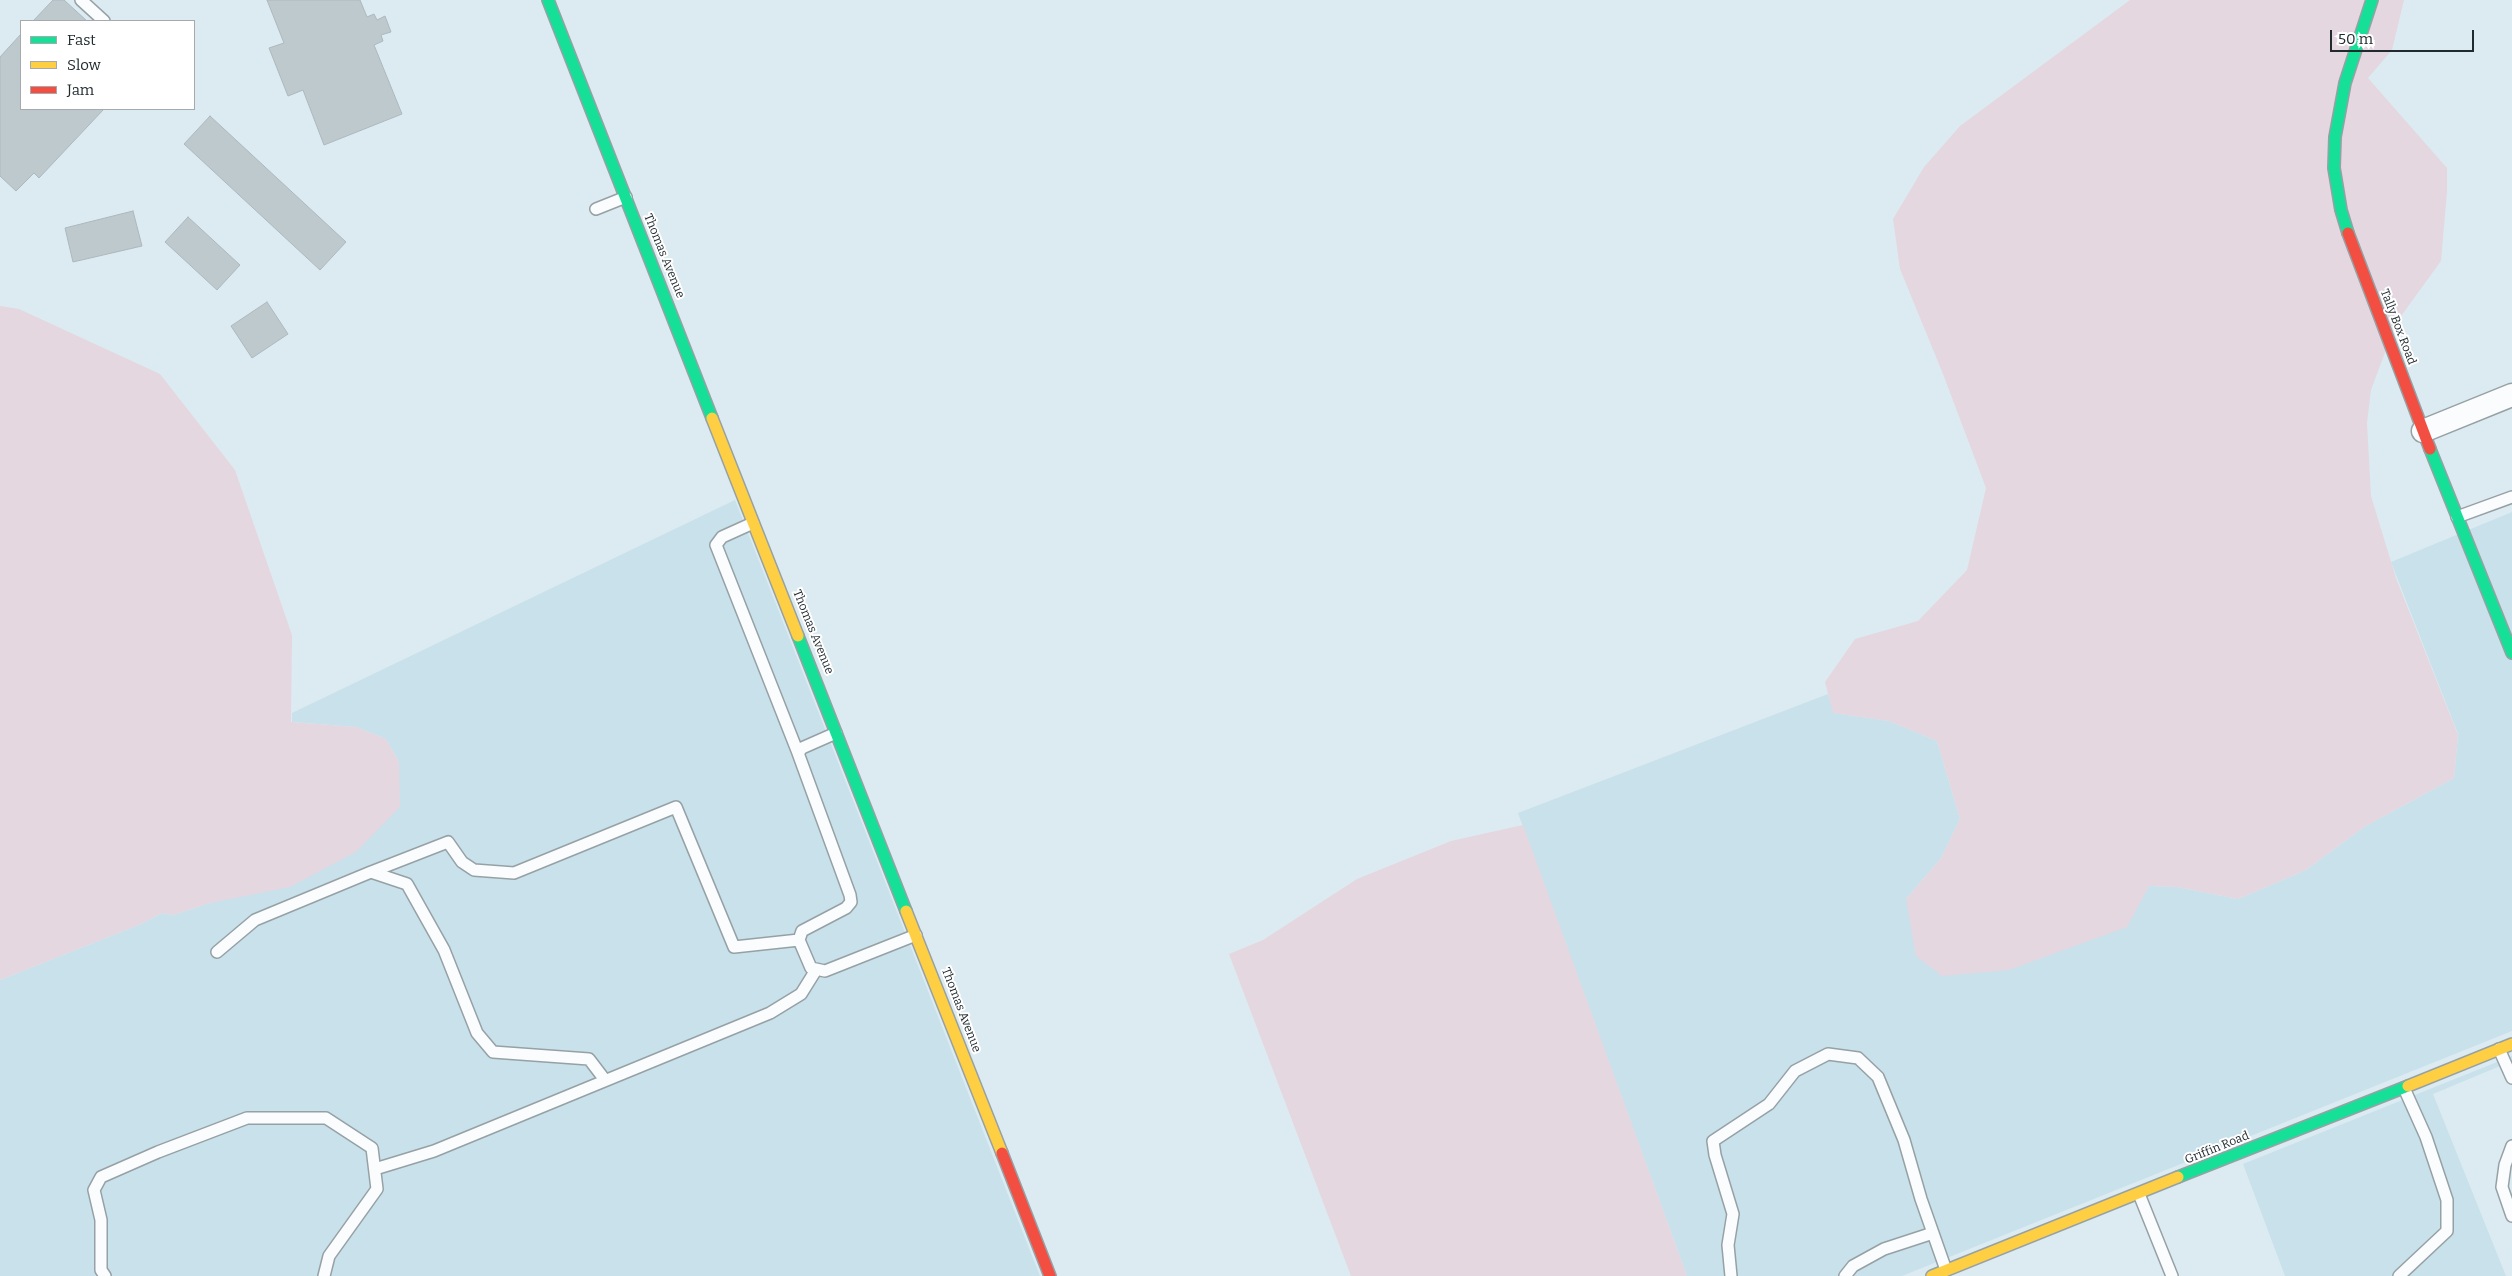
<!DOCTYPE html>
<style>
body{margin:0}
#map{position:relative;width:2512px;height:1276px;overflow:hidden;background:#dcebf1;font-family:Bitter,serif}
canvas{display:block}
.legend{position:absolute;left:20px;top:20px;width:175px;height:90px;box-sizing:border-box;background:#fff;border:1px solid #a6aaac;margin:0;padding:6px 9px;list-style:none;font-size:15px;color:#212b2f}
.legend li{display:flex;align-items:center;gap:10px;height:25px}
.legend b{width:25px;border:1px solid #a6aaac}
.scale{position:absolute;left:2330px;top:30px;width:144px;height:22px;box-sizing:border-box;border:2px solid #212b2f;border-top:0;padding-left:6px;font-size:15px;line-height:18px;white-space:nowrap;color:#212b2f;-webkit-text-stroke:4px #fff;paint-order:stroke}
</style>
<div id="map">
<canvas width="2512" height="1276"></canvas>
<ul class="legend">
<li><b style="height:6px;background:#16e098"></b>Fast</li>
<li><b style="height:6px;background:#ffcf43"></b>Slow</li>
<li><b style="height:6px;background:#f24e42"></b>Jam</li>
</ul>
<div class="scale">50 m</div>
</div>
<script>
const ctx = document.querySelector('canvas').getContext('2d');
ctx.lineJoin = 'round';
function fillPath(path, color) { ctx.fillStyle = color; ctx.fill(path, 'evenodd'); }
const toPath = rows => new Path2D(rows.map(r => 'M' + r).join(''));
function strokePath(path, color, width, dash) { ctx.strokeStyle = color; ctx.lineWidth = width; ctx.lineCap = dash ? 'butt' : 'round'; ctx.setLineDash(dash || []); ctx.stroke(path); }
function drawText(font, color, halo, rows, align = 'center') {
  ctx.font = font + ' Bitter,serif'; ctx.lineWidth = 4; ctx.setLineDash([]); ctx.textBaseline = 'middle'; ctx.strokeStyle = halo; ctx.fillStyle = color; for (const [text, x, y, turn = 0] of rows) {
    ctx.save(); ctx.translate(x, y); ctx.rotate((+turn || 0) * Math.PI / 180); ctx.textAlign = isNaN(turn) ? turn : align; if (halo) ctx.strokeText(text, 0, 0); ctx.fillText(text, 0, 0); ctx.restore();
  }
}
fillPath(toPath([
 [735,500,1040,1276,0,1276,0,980,141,924,162,913,173,915,210,903,399,762,386,739,356,727,292,722,292,713],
 [2512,512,2512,1031,1902,1276,1687,1276,1518,813,1828,694,1834,713,1889,721,1937,741,1960,819,1941,858,1906,899,2126,927,2149,886,2177,887,2238,899,2306,870,2364,827,2454,778,2458,734,2391,562],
 [2512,1056,2512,1061,2433,1094,2506,1276,2285,1276,2243,1164]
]), '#c8e1eb');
fillPath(toPath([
 [2130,0,2404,0,2392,50,2368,78,2447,168,2447,192,2441,261,2396,323,2371,390,2367,423,2371,496,2396,578,2458,735,2454,778,2364,827,2306,870,2238,899,2177,887,2149,886,2127,927,2009,970,1942,976,1916,956,1906,899,1941,858,1960,819,1937,741,1889,721,1833,713,1825,682,1855,639,1918,621,1967,570,1986,488,1943,374,1900,269,1893,219,1924,167,1960,126],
 [0,306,19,309,160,374,235,470,292,635,291,722,356,727,386,739,399,762,400,807,356,852,290,887,210,903,173,915,162,913,141,924,0,980],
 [1523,825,1687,1276,1351,1276,1229,954,1263,940,1357,879,1451,841]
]), '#e4d7e0');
const building = toPath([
 [53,0,64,0,87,21,33,21,53,0],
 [267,0,360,0,367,17,374,14,377,20,385,16,391,32,381,35,383,41,374,45,402,114,324,145,303,90,288,96,269,48,284,43,267,0],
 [21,34,21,109,104,109,39,178,34,173,16,191,0,176,0,57,21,34],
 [210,116,346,242,320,270,184,144,210,116],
 [133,211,142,246,73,262,65,228,133,211],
 [188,217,240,265,217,290,165,242,188,217],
 [267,302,288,334,252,358,231,326,267,302]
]);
fillPath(building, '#bec9ce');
strokePath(building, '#adb8bd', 1);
const lane = toPath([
 [81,0,104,21],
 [596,209,626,197],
 [2457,517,2512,497],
 [753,523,722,537,716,545,798,753],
 [836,733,802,748,798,753,850,895,851,902,846,908,802,931,799,940,811,968,825,971,916,935],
 [371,872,448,842,462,862,474,870,514,873,676,807,734,947,799,940],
 [217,952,255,920,371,872,407,884,444,950,477,1033,493,1052,589,1059,605,1080],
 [2499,1049,2512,1078],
 [2512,1146,2505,1165,2502,1187,2512,1216],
 [375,1169,434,1151,770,1013,801,994,816,970],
 [2139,1194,2172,1276],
 [105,1276,101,1270,101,1220,94,1190,101,1177,158,1152,247,1118,326,1118,372,1148,377,1189,329,1256,324,1276],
 [1731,1276,1728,1245,1733,1214,1715,1155,1713,1141,1769,1104,1795,1071,1828,1054,1858,1058,1878,1077,1904,1140,1921,1199,1946,1270],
 [1845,1276,1853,1266,1884,1249,1933,1233],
 [2399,1276,2447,1231,2447,1200,2426,1137,2404,1088]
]);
const street = toPath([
 [2423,431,2512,395]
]);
const fast = toPath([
 [548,0,712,418],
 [2348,233,2341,210,2334,168,2335,137,2345,83,2372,0],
 [2430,449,2512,653],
 [798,636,906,911],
 [2178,1177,2408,1086]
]);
const slow = toPath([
 [712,418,798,636],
 [906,911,1002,1153],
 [2408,1086,2512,1044],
 [1932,1276,2178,1177]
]);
const jam = toPath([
 [2348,233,2430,449],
 [1002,1153,1050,1276]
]);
strokePath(lane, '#96a1a5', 14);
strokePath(street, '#96a1a5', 25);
strokePath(fast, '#96a1a5', 14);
strokePath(slow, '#96a1a5', 14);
strokePath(jam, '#96a1a5', 14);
strokePath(lane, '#fafcfd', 11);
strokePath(street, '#fafcfd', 22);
strokePath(fast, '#16e098', 11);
strokePath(slow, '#ffcf43', 11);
strokePath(jam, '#f24e42', 11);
drawText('12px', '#212b2f', '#fff', [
 ["Thomas Avenue",664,256,68],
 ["Tally Box Road",2398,327,69],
 ["Thomas Avenue",813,632,68],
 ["Thomas Avenue",961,1010,69],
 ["Griffin Road",2217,1148,-22]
]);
</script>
